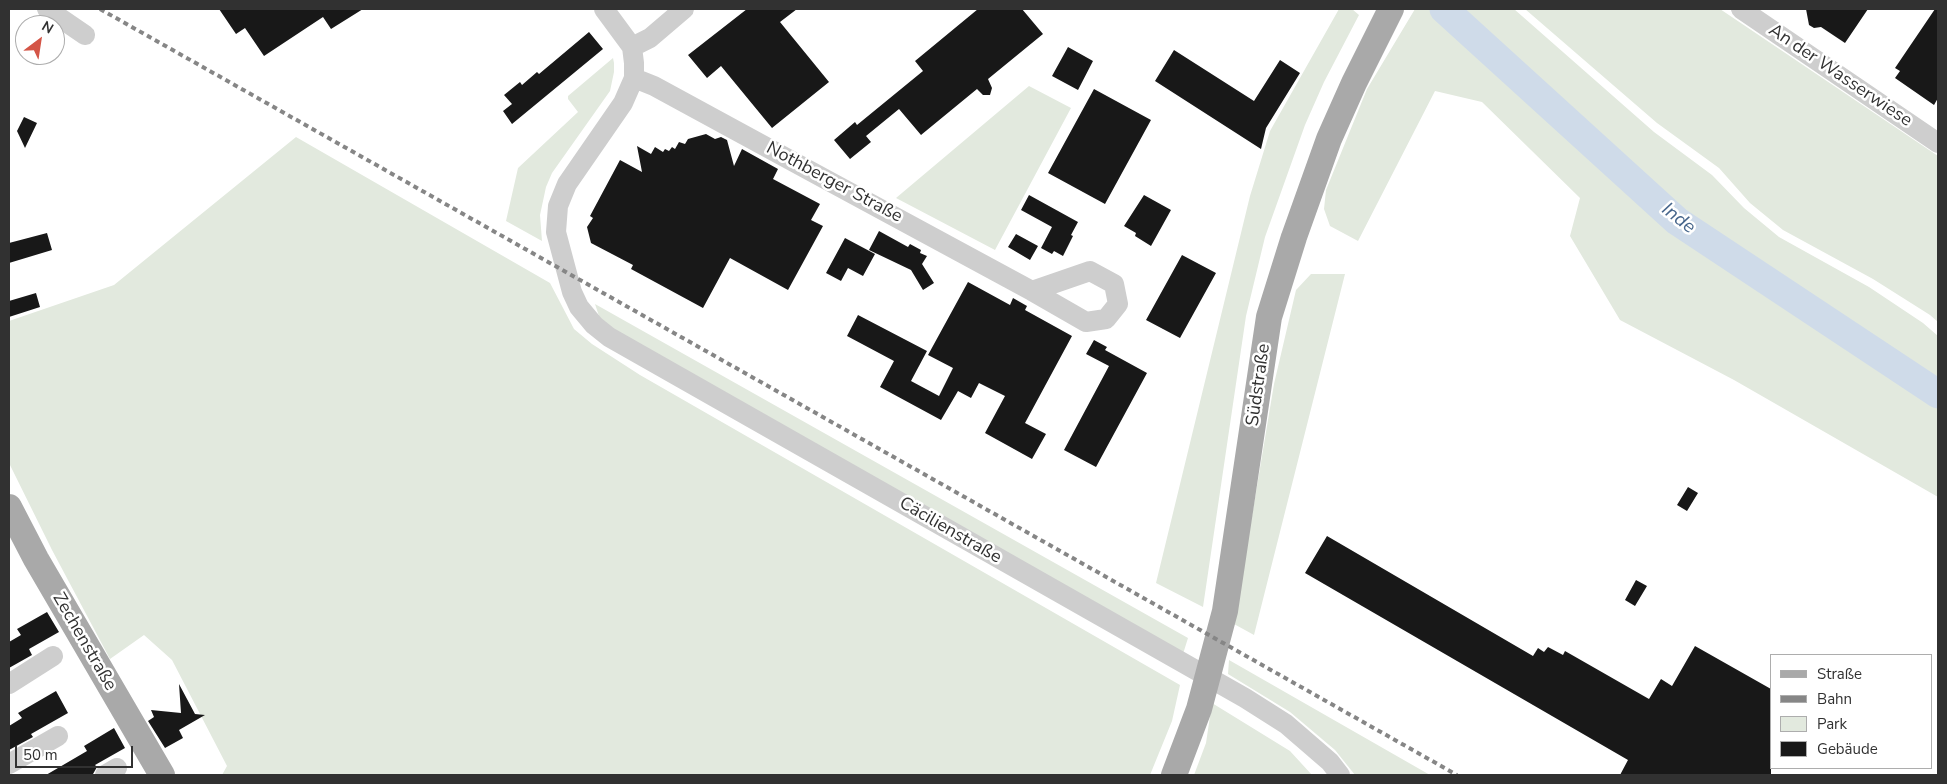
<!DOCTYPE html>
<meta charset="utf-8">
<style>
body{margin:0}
#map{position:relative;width:1947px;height:784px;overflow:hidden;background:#fff;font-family:"Nunito Sans",sans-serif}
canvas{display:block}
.frame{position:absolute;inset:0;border:10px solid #313131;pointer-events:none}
.legend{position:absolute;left:1770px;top:654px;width:162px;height:115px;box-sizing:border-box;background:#fff;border:1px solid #adadad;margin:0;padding:6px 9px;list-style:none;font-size:15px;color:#313131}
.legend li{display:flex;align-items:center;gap:10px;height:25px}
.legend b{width:25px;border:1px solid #adadad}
.north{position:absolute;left:15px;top:15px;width:50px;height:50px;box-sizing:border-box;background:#fff;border:1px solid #adadad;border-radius:50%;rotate:31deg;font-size:14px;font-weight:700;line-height:20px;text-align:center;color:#313131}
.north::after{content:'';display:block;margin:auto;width:18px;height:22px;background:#d45547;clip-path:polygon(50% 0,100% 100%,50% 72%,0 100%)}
.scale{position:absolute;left:15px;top:746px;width:118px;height:22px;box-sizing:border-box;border:2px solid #313131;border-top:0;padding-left:6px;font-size:15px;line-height:18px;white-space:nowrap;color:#313131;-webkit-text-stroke:4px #fff;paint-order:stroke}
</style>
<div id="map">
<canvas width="1947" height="784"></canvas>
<div class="frame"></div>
<ul class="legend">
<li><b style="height:6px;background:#a9a9a9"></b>Straße</li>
<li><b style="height:6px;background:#868686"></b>Bahn</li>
<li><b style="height:14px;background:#e2e9de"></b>Park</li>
<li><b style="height:14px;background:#181818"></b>Gebäude</li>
</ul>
<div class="north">N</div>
<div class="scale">50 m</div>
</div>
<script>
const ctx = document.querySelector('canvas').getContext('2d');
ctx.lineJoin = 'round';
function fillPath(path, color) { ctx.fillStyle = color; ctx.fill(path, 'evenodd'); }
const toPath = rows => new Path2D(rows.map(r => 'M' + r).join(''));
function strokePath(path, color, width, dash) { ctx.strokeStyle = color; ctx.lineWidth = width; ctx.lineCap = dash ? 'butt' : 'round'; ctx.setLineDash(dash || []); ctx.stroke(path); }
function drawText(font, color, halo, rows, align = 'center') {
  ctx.font = font + ' "Nunito Sans",sans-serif'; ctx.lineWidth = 5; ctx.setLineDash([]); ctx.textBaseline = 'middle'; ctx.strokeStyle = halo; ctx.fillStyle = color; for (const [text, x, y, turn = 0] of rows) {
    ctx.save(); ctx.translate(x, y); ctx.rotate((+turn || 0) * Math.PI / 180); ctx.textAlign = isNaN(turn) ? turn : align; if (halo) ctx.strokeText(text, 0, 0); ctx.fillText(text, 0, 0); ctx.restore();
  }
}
fillPath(toPath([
 [1339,9,1352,9,1359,15,1324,82,1305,125,1265,237,1246,316,1203,607,1156,583,1250,196,1270,131],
 [1415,9,1514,9,1654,132,1712,175,1744,208,1779,237,1869,287,1923,323,1938,336,1938,497,1734,380,1620,320,1570,236,1580,198,1482,102,1435,91,1358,241,1330,226,1324,209,1326,190,1367,89],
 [1525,9,1720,9,1938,156,1938,322,1930,315,1873,279,1783,230,1750,203,1719,168,1657,123],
 [613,58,614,63,614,72,610,91,552,173,546,187,540,215,542,241,506,221,518,168,578,112,568,99,568,96],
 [1029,86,1071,108,995,250,896,198],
 [296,137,550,283,574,329,592,344,640,375,1180,685,1172,721,1150,775,222,775,227,766,172,660,144,635,110,659,52,550,9,463,9,321,114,285],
 [1311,274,1345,274,1254,635,1234,624,1274,384,1296,290],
 [595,304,1188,638,1183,654,601,322],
 [1229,660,1430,775,1355,775,1335,750,1290,712,1228,674],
 [1212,703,1290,751,1312,775,1194,775,1206,743]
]), '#e2e9de');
strokePath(toPath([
 [1444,9,1677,221,1938,394]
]), '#cfdbe9', 29);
fillPath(toPath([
 [219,9,363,9,331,29,323,17,264,56,245,28,236,34],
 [747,9,797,9,780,22,829,82,772,128,721,66,707,78,688,55],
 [978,9,1022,9,1043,34,988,79,992,88,990,95,983,95,977,89,921,135,899,109,866,136,871,142,850,159,834,140,855,122,857,125,923,71,915,61],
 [1806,9,1868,9,1845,43,1821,27,1814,28,1809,25],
 [1935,9,1938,9,1938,98,1934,105,1895,78,1900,71,1895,68],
 [589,32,603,49,512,124,503,111,512,104,504,95,520,82,522,85,537,72,539,74],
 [1068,47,1093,61,1078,90,1052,76],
 [1174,50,1254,101,1280,60,1300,73,1266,128,1261,149,1155,81],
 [1094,89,1151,120,1105,204,1048,173],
 [24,117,37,123,25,148,17,131],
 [706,134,715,139,721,137,727,140,734,166,742,149,778,169,773,179,820,204,811,220,823,226,788,290,730,258,703,308,631,269,633,265,591,243,587,227,593,218,590,216,620,160,642,172,637,146,651,154,655,147,663,152,665,149,669,151,672,147,675,149,679,142,685,144,688,139],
 [1029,195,1078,222,1071,235,1073,236,1063,256,1054,251,1052,254,1041,248,1052,227,1021,210],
 [1144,195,1171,210,1151,246,1135,236,1136,233,1124,226],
 [879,231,908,247,910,244,921,250,920,253,927,256,922,264,934,283,923,290,911,270,869,250],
 [47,233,52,250,9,263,9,243],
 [1016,234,1038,246,1030,260,1008,247],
 [845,238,875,254,863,276,848,268,841,281,826,273],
 [1182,255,1216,273,1180,338,1146,320],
 [968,282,1010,305,1013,298,1027,306,1025,310,1072,336,1025,423,1046,434,1032,459,985,433,1005,396,979,383,971,398,958,391,941,420,880,387,894,361,847,336,858,315,927,351,911,381,939,396,953,368,928,355],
 [36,293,40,307,9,317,9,301],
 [1094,340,1107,347,1105,350,1147,373,1096,467,1064,450,1109,366,1086,354],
 [1688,487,1698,493,1687,511,1677,505],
 [1327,536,1533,656,1538,648,1544,652,1548,647,1563,655,1565,651,1649,699,1661,679,1672,686,1695,646,1771,689,1771,775,1620,775,1628,760,1305,573],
 [1636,580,1647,586,1635,606,1625,600],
 [47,612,59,632,29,649,32,655,9,668,9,642,21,635,17,629],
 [179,684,195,714,205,715,179,730,183,738,165,748,148,721,154,717,151,710,181,713],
 [56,691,68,713,31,734,33,737,9,750,9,726,22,718,18,713],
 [114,728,125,748,95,765,97,767,93,774,46,775,87,751,84,746]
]), '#181818');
strokePath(toPath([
 [47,9,85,35],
 [604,9,632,47,634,63,634,78,623,103,567,184,558,206,556,232,572,292,579,307,594,325,609,337,1245,698,1286,724,1330,762,1340,775],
 [1741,9,1938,143],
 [632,47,650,38,684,9],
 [634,78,654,86,825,179,1032,291,1086,322,1106,319,1118,304,1114,284,1090,271,1032,291],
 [9,684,53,656],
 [9,764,58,736],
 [105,775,117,768]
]), '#cecece', 20);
strokePath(toPath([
 [9,507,36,559,162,775],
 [1174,775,1199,709,1225,611,1269,317,1294,237,1329,139,1354,83,1391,9]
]), '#a9a9a9', 26);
strokePath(toPath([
 [100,9,1457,775]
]), '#868686', 4, [5, 4]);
drawText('18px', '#313131', '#fff', [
 ["An der Wasserwiese",1840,76,34],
 ["Nothberger Straße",834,183,28],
 ["Südstraße",1259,385,-82],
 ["Cäcilienstraße",950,531,30],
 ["Zechenstraße",84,642,60]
]);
drawText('italic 19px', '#46658b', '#fff', [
 ["Inde",1678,219,38]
]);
</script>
